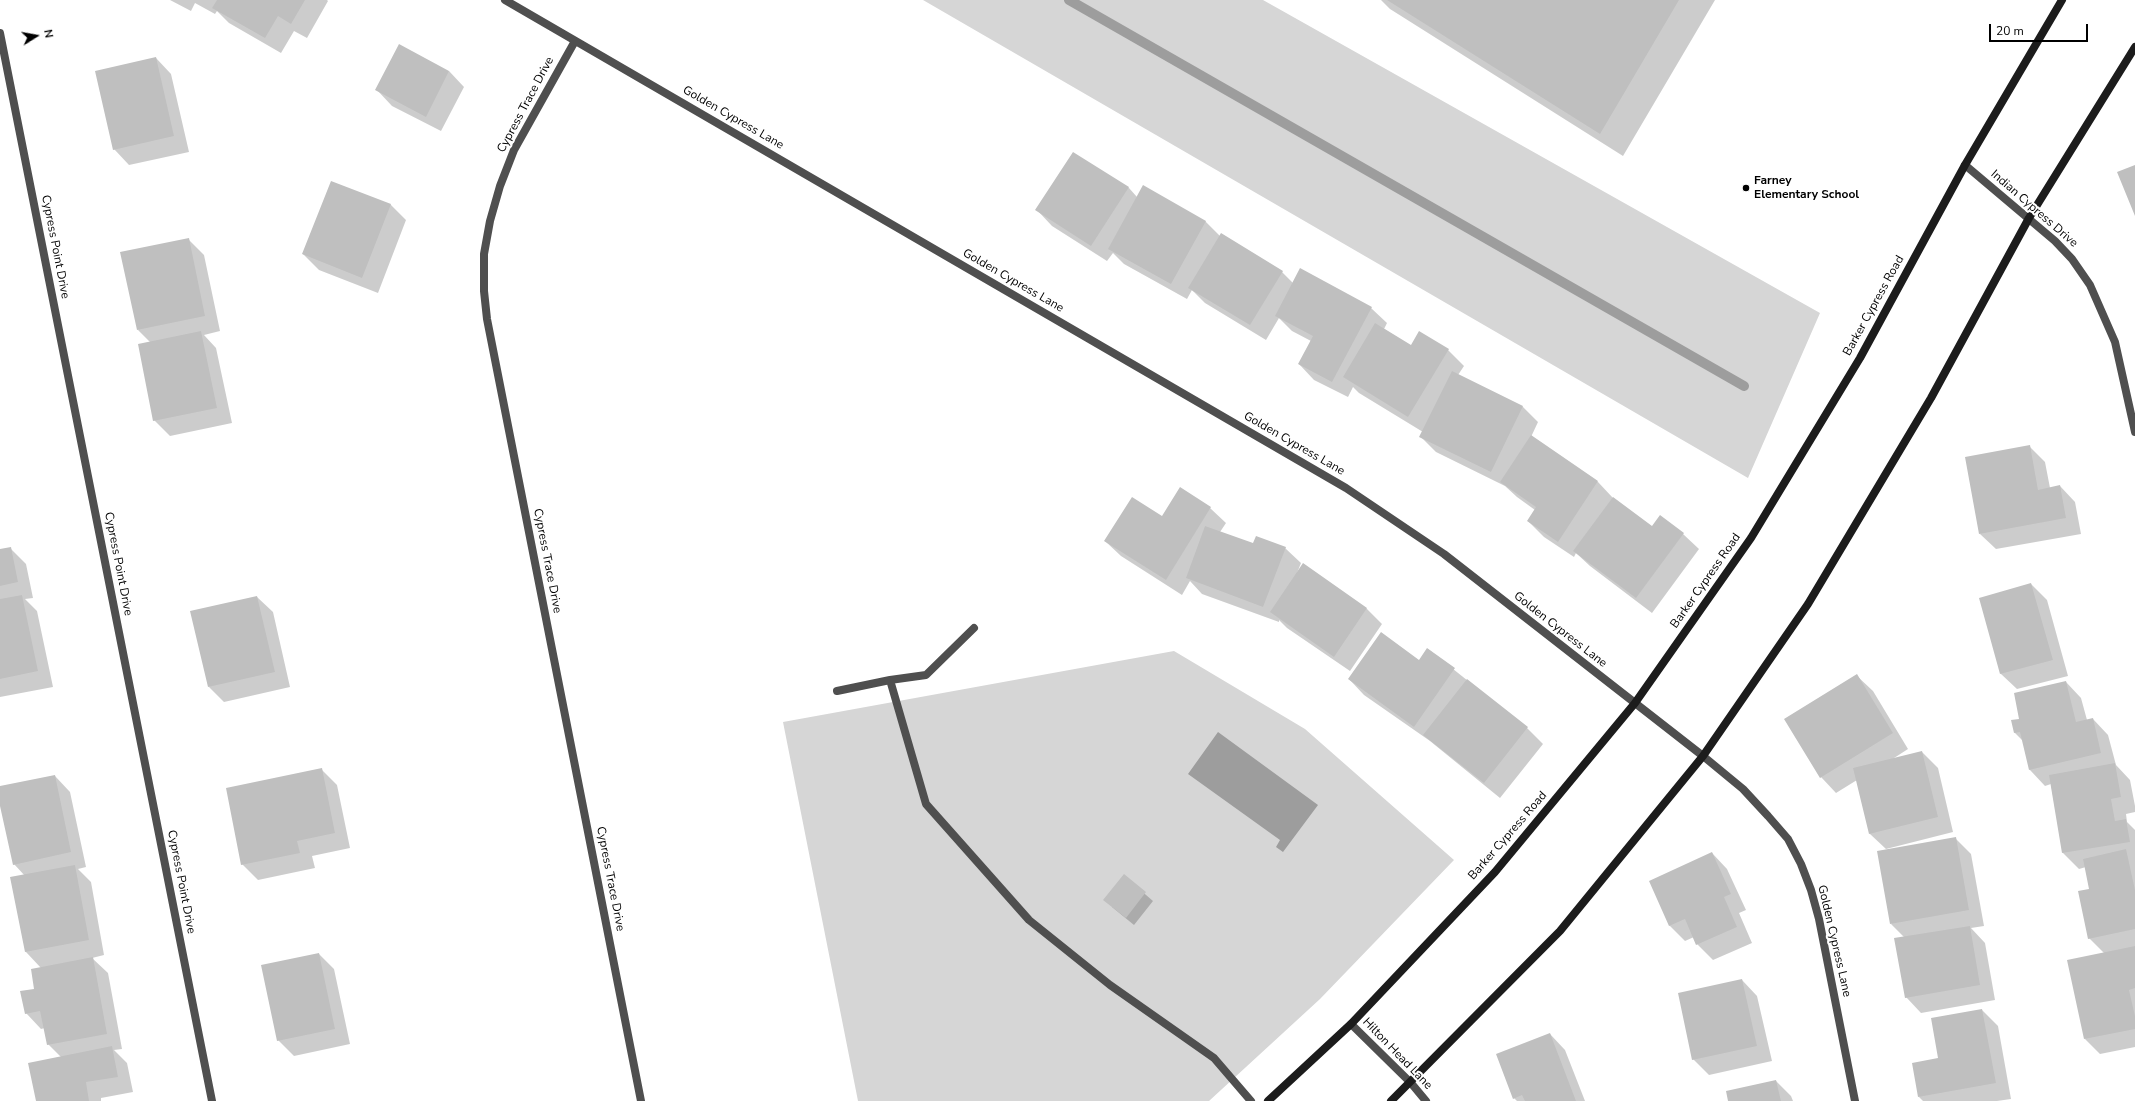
<!DOCTYPE html>
<style>
body{margin:0}
#map{position:relative;width:2135px;height:1101px;overflow:hidden;background:#fff;font-family:"Nunito Sans",sans-serif}
canvas{display:block}
.north{position:absolute;left:16px;top:16px;width:40px;height:40px;-webkit-text-stroke:3px #fff;paint-order:stroke;rotate:79deg;font-size:11px;font-weight:700;line-height:16px;text-align:center;color:#000}
.north::after{content:'';display:block;margin:auto;width:14px;height:18px;background:#000;clip-path:polygon(50% 0,100% 100%,50% 72%,0 100%)}
.scale{position:absolute;left:1989px;top:24px;width:99px;height:18px;box-sizing:border-box;border:2px solid #000;border-top:0;padding-left:5px;font-size:12px;line-height:14px;white-space:nowrap;color:#000;-webkit-text-stroke:3px #fff;paint-order:stroke}
</style>
<div id="map">
<canvas width="2135" height="1101"></canvas>
<div class="north">N</div>
<div class="scale">20 m</div>
</div>
<script>
const ctx = document.querySelector('canvas').getContext('2d');
ctx.lineJoin = 'round';
function fillPath(path, color) { ctx.fillStyle = color; ctx.fill(path, 'evenodd'); }
const toPath = rows => new Path2D(rows.map(r => 'M' + r).join(''));
function strokePath(path, color, width, dash) { ctx.strokeStyle = color; ctx.lineWidth = width; ctx.lineCap = dash ? 'butt' : 'round'; ctx.setLineDash(dash || []); ctx.stroke(path); }
function drawText(font, color, halo, rows, align = 'center') {
  ctx.font = font + ' "Nunito Sans",sans-serif'; ctx.lineWidth = 4; ctx.setLineDash([]); ctx.textBaseline = 'middle'; ctx.strokeStyle = halo; ctx.fillStyle = color; for (const [text, x, y, turn = 0] of rows) {
    ctx.save(); ctx.translate(x, y); ctx.rotate((+turn || 0) * Math.PI / 180); ctx.textAlign = isNaN(turn) ? turn : align; if (halo) ctx.strokeText(text, 0, 0); ctx.fillText(text, 0, 0); ctx.restore();
  }
}
fillPath(toPath([
 [923,0,1263,0,1820,313,1748,478],
 [1174,651,1305,729,1454,860,1320,999,1209,1101,858,1101,783,722]
]), '#d6d6d6');
fillPath(toPath([
 [1218,732,1318,805,1283,852,1276,847,1280,840,1188,774]
]), '#9d9d9d');
fillPath(toPath([
 [170,0,327,0,328,1,307,38,294,31,281,53,229,23,217,11,215,14,195,3,191,11],
 [1381,0,1715,0,1623,156,1390,9],
 [156,58,171,74,189,152,129,165,114,149],
 [449,71,464,87,441,131,392,106,377,90],
 [1073,153,1129,188,1137,197,1205,221,1220,236,1282,272,1293,283,1371,308,1387,323,1384,329,1411,346,1448,350,1464,366,1458,375,1523,407,1538,422,1531,437,1598,482,1613,498,1652,527,1683,534,1699,549,1652,613,1590,566,1576,553,1574,557,1544,537,1528,521,1535,510,1517,497,1505,486,1436,452,1421,437,1423,432,1359,393,1353,387,1348,397,1314,380,1299,364,1311,341,1292,331,1279,318,1266,340,1205,303,1192,290,1187,299,1124,264,1113,253,1107,261,1052,226,1037,210],
 [332,182,391,205,406,220,378,293,319,270,303,254],
 [188,239,204,255,220,331,204,335,216,348,232,423,170,436,154,420,150,342,138,330],
 [2029,446,2045,462,2050,488,2060,486,2075,502,2081,534,1996,549,1980,534],
 [1210,508,1226,523,1220,532,1254,545,1285,548,1301,563,1297,573,1304,565,1367,609,1382,624,1350,671,1287,628,1279,620,1279,622,1202,594,1190,581,1182,595,1121,556,1105,541,1162,517],
 [10,548,26,564,33,598,25,599,37,611,53,687,0,697,0,550],
 [2031,584,2047,600,2068,676,2017,689,2001,674,1980,599],
 [257,597,273,612,290,687,224,702,209,687],
 [1428,649,1527,728,1543,744,1500,798,1430,741,1364,695,1349,679,1420,661],
 [1857,676,1873,691,1908,749,1891,760,1922,752,1938,768,1953,832,1886,849,1870,834,1857,780,1836,793,1821,777],
 [2066,682,2081,698,2087,720,2093,719,2108,735,2116,765,2130,780,2135,806,2135,812,2126,814,2127,822,2135,830,2135,1047,2100,1054,2085,1039,2105,954,2089,938,2090,890,2086,867,2079,869,2063,853,2051,784,2045,786,2030,770,2023,741,2015,733,2012,721,2021,720],
 [321,769,337,785,350,848,312,856,315,868,258,880,242,864],
 [55,776,70,792,86,867,78,869,91,882,104,955,92,958,108,973,122,1049,114,1050,127,1063,133,1092,101,1098,101,1101,37,1101,61,1057,48,1044,45,1028,41,1029,26,1013,41,968,26,952,11,878,25,876,14,864,0,801,0,787],
 [1955,838,1971,854,1984,926,1971,928,1985,943,1995,1000,1921,1013,1906,997,1905,938,1891,924],
 [1712,853,1727,869,1746,910,1739,913,1752,943,1713,960,1697,944,1694,937,1685,941,1669,925],
 [1124,876,1153,901,1134,925,1112,907],
 [319,954,334,969,350,1044,294,1056,278,1040],
 [1742,980,1757,996,1772,1061,1709,1075,1693,1059],
 [1982,1010,1998,1026,2011,1099,1997,1101,1923,1101,1919,1097,1940,1059],
 [1550,1034,1565,1050,1585,1101,1517,1101,1514,1098],
 [1776,1081,1791,1096,1793,1101,1729,1101]
]), '#0003');
strokePath(toPath([
 [1069,0,1744,386]
]), '#9d9d9d', 10);
fillPath(toPath([
 [217,0,305,0,291,24,278,16,265,38,212,8],
 [1387,0,1679,0,1600,134],
 [399,44,449,71,426,117,375,90],
 [156,57,174,136,113,150,95,71],
 [1073,152,1129,187,1091,246,1035,210],
 [2135,165,2135,216,2117,172],
 [331,181,391,204,362,278,302,254],
 [1143,185,1206,221,1171,284,1108,249],
 [1221,233,1283,271,1250,325,1188,288],
 [189,238,205,316,137,330,120,252],
 [1300,268,1372,307,1332,382,1298,364,1313,336,1275,316],
 [1375,323,1411,345,1419,331,1449,349,1408,417,1343,377],
 [201,331,217,408,153,421,138,344],
 [1452,371,1523,406,1491,472,1419,437],
 [1531,435,1598,481,1558,542,1527,521,1536,507,1500,482],
 [2030,445,2038,490,2060,485,2066,518,1979,534,1965,457],
 [1180,487,1211,507,1166,580,1104,541,1132,497,1162,516],
 [1613,497,1652,526,1660,515,1684,533,1636,598,1573,551],
 [1205,526,1253,543,1256,536,1286,547,1263,607,1186,578],
 [11,547,18,582,0,586,0,549],
 [1303,563,1367,608,1334,657,1270,612],
 [2031,583,2053,660,2000,674,1979,598],
 [22,595,38,671,0,679,0,599],
 [257,596,275,672,208,687,190,611],
 [1381,632,1419,660,1427,648,1455,668,1414,727,1348,679],
 [1857,674,1893,733,1820,778,1784,719],
 [1467,679,1528,727,1484,783,1423,735],
 [2066,681,2076,722,2093,718,2101,753,2029,770,2020,732,2014,733,2011,720,2019,719,2014,693],
 [1922,751,1938,817,1869,834,1853,768],
 [2115,763,2121,797,2111,799,2115,821,2126,819,2130,842,2062,853,2049,775],
 [322,768,335,833,297,841,300,853,241,865,226,788],
 [55,775,71,852,13,865,0,806,0,786],
 [1956,837,1969,910,1890,924,1877,851],
 [2126,849,2135,890,2135,929,2088,939,2078,891,2089,889,2083,859],
 [1712,852,1731,894,1724,897,1737,927,1696,945,1685,919,1669,926,1649,881],
 [75,865,89,940,25,952,10,877],
 [1124,874,1146,892,1126,918,1103,900],
 [1970,926,1980,985,1905,998,1894,938],
 [2135,946,2135,988,2129,990,2135,1016,2135,1029,2084,1039,2067,960],
 [319,953,335,1029,277,1041,261,965],
 [93,957,107,1034,47,1045,40,1011,25,1014,20,991,34,989,31,969],
 [1742,979,1757,1046,1692,1060,1678,993],
 [1982,1009,1996,1083,1918,1097,1912,1063,1938,1058,1931,1018],
 [1550,1033,1576,1101,1525,1101,1522,1095,1513,1099,1496,1054],
 [112,1046,118,1077,86,1082,89,1101,36,1101,28,1063],
 [1776,1080,1781,1101,1728,1101,1726,1091]
]), '#bfbfbf');
strokePath(toPath([
 [890,680,926,804,1029,920,1110,985,1214,1058,1251,1101],
 [837,691,890,680,926,675,974,628]
]), '#4f4f4f', 8);
strokePath(toPath([
 [505,0,1346,488,1444,554,1703,756,1743,789,1768,816,1788,839,1801,864,1811,890,1819,919,1855,1101],
 [0,33,212,1101],
 [575,41,514,150,500,186,490,221,484,254,484,291,487,319,641,1101],
 [1965,165,2055,241,2072,259,2090,285,2115,342,2135,432],
 [1351,1024,1411,1083,1426,1101]
]), '#4f4f4f', 8);
strokePath(toPath([
 [1268,1101,1351,1024,1495,872,1635,703,1751,538,1860,358,1965,165,2062,0],
 [1391,1101,1560,931,1703,756,1808,604,1931,398,2029,218,2135,47]
]), '#1c1c1c', 8);
for (const [x, y, r, color] of [
 [1746,188,4,"#000"]
]) { const dot = new Path2D(); dot.arc(x, y, r, 0, 2 * Math.PI); ctx.fillStyle = color; ctx.fill(dot); strokePath(dot, '#fff', 1.5); }
drawText('12px', '#000', '#fff', [
 ["Cypress Trace Drive",526,105,-62],
 ["Golden Cypress Lane",733,118,30],
 ["Indian Cypress Drive",2034,209,41],
 ["Cypress Point Drive",55,247,79],
 ["Golden Cypress Lane",1013,281,30],
 ["Barker Cypress Road",1874,306,-61],
 ["Golden Cypress Lane",1294,444,30],
 ["Cypress Trace Drive",547,561,79],
 ["Cypress Point Drive",118,564,79],
 ["Barker Cypress Road",1706,581,-55],
 ["Golden Cypress Lane",1560,630,38],
 ["Barker Cypress Road",1508,836,-49],
 ["Cypress Trace Drive",610,879,79],
 ["Cypress Point Drive",181,882,79],
 ["Golden Cypress Lane",1834,941,77],
 ["Hilton Head Lane",1397,1054,46]
]);
drawText('bold 12px', '#000', '#fff', [
 ["Farney",1754,181],
 ["Elementary School",1754,195]
], 'left');
</script>
